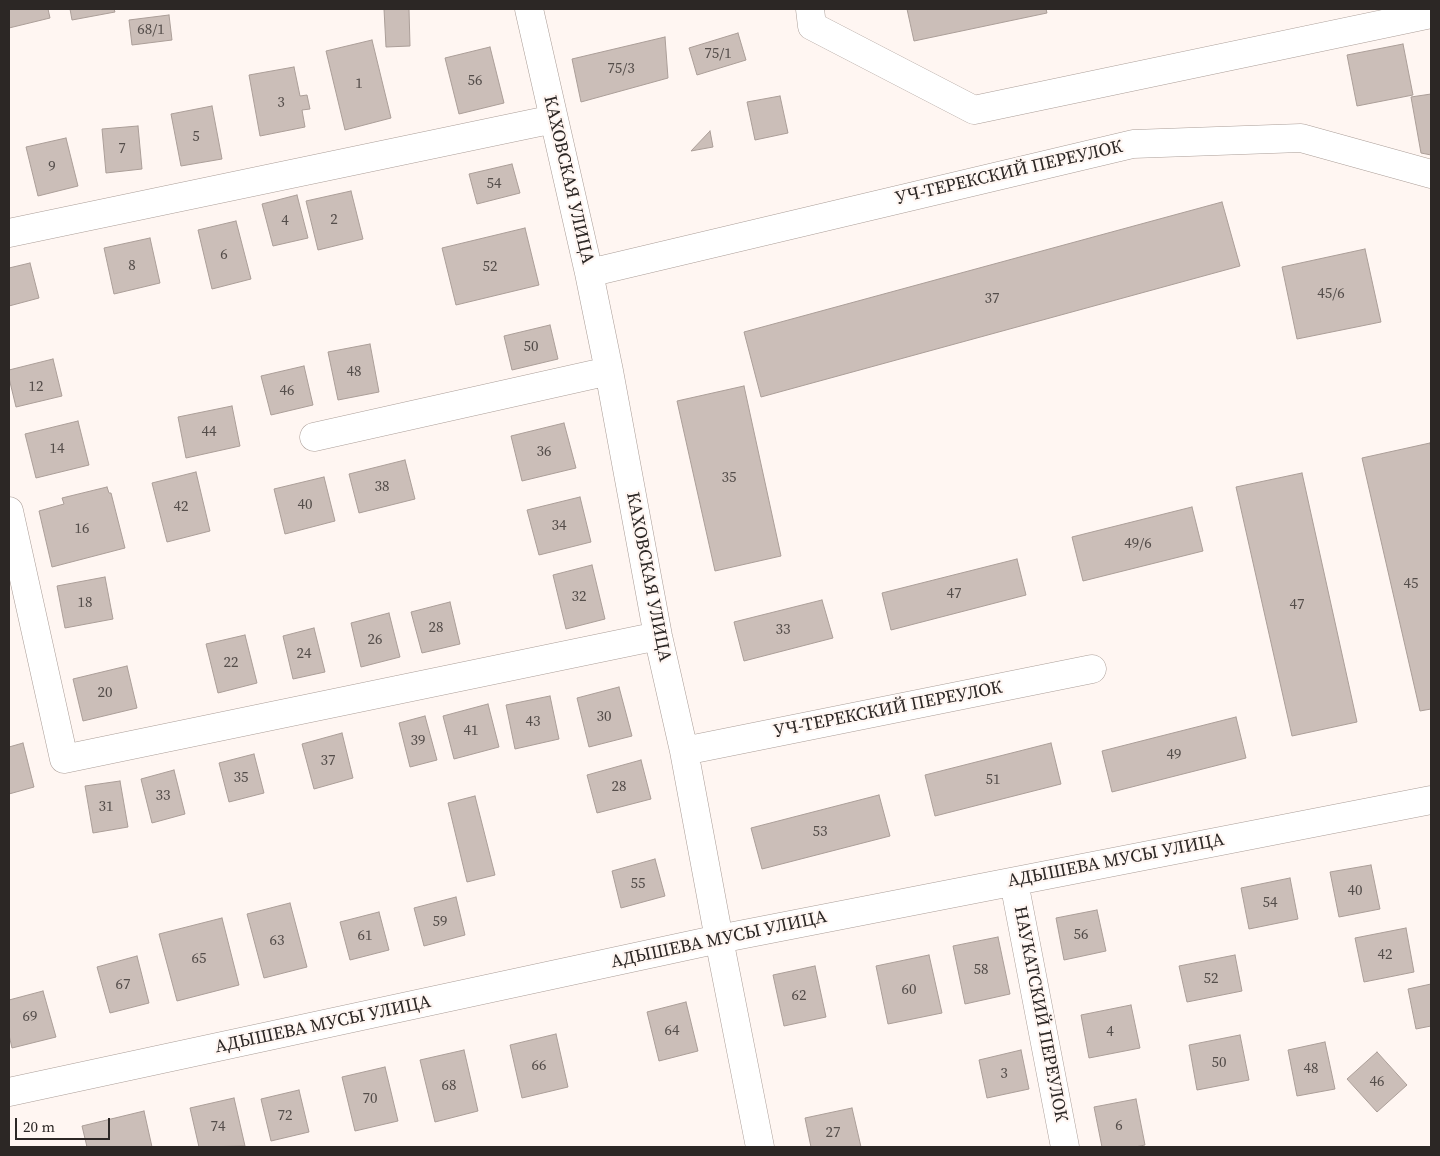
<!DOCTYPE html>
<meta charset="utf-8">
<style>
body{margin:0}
#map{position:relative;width:1440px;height:1156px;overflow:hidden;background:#fff6f2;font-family:"Source Serif 4",serif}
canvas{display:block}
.frame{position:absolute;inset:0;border:10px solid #2c2725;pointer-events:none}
.scale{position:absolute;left:15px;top:1118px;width:95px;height:22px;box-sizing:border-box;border:2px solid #2c2725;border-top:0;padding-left:6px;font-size:15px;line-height:18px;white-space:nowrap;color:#2c2725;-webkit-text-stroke:4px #fff6f2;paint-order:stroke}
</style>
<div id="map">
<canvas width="1440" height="1156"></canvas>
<div class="frame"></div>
<div class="scale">20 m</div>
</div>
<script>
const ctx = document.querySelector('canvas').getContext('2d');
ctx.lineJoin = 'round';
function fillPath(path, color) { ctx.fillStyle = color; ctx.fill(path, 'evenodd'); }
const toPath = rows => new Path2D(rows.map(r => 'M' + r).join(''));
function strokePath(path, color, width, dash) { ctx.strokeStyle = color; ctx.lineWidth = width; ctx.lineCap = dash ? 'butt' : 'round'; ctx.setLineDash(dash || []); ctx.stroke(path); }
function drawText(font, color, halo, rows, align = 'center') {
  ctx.font = font + ' "Source Serif 4",serif'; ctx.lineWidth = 4.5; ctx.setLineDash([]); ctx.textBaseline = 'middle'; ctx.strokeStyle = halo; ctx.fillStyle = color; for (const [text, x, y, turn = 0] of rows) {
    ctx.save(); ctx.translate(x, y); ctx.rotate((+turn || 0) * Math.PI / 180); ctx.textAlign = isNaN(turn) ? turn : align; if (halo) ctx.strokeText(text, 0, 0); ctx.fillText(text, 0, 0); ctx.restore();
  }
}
const building = toPath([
 [9,9,48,9,50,18,9,28,9,9],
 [70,9,114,9,115,12,72,20,70,9],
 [384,9,409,9,410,46,386,47,384,9],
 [907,9,1046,9,1047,13,914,41,907,9],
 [169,15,172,40,132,45,129,20,169,15],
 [738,33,746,60,697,75,689,48,738,33],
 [665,37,668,78,581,102,572,59,665,37],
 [372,40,391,118,345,130,326,51,372,40],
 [1403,44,1413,95,1357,106,1347,55,1403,44],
 [490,47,504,103,459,114,445,58,490,47],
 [294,67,300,96,307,95,310,109,302,110,305,127,260,136,249,75,294,67],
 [1431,94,1431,155,1421,153,1411,97,1431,94],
 [780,96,788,133,755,140,747,102,780,96],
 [212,106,222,159,181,166,171,114,212,106],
 [138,126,142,169,106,173,102,129,138,126],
 [710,131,713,147,691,151,710,131],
 [66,138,78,186,38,196,26,147,66,138],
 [512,164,520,193,477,204,469,174,512,164],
 [351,191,363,239,318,250,306,201,351,191],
 [297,195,308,238,273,246,262,204,297,195],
 [1222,202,1240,266,761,397,744,332,1222,202],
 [236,221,251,279,212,289,198,230,236,221],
 [525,228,539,285,456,305,442,248,525,228],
 [150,238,160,283,114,294,104,248,150,238],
 [1365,249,1381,322,1297,339,1282,267,1365,249],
 [30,263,39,298,9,306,9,268,30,263],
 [550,325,558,359,512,370,504,336,550,325],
 [370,344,379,392,338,400,328,352,370,344],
 [53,359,62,396,16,407,9,378,9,370,53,359],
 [304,366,313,405,271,415,261,376,304,366],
 [744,386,781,556,715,571,677,401,744,386],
 [232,406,240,446,186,458,178,417,232,406],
 [78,421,89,465,36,478,25,434,78,421],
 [564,423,576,468,522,481,511,436,564,423],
 [1430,443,1431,449,1431,709,1420,711,1362,458,1430,443],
 [405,460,415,499,359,513,349,474,405,460],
 [196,472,210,531,167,542,152,483,196,472],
 [1302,473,1357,722,1292,736,1236,487,1302,473],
 [324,477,335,521,285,534,274,489,324,477],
 [107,487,109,493,111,493,125,548,52,567,39,511,64,504,62,498,107,487],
 [580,497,591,542,539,555,527,510,580,497],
 [1192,507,1203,551,1083,581,1072,537,1192,507],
 [1017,559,1026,595,891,630,882,593,1017,559],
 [592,565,605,619,566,629,553,575,592,565],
 [105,577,113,619,65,628,57,586,105,577],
 [822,600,833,638,744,661,734,622,822,600],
 [450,602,460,644,422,653,411,612,450,602],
 [389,613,400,657,361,667,351,623,389,613],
 [314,628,325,672,293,679,283,636,314,628],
 [245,635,257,683,218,693,206,644,245,635],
 [127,666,137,708,83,721,73,679,127,666],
 [619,687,632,736,589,747,577,698,619,687],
 [550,696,559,739,515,749,506,705,550,696],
 [488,704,499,747,454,759,443,716,488,704],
 [425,716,437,760,410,767,399,723,425,716],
 [1236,717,1246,758,1112,792,1102,751,1236,717],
 [342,733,353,778,314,789,302,744,342,733],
 [23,743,34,787,9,794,9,747,23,743],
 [1051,743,1061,784,935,816,925,775,1051,743],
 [254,754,264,793,229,802,219,763,254,754],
 [641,760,651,799,597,813,587,775,641,760],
 [174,770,185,814,152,823,141,779,174,770],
 [120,781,128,827,93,833,85,786,120,781],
 [879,795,890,836,762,869,751,828,879,795],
 [475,796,495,875,467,882,448,803,475,796],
 [655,859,665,896,621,908,612,871,655,859],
 [1371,865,1380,909,1339,917,1330,872,1371,865],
 [1290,878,1298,919,1249,929,1241,888,1290,878],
 [456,897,465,935,424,946,414,908,456,897],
 [290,903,307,967,264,978,247,914,290,903],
 [1097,910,1106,951,1064,960,1056,918,1097,910],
 [379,912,389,950,350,960,340,922,379,912],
 [222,918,239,985,177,1001,159,934,222,918],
 [1406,928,1414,972,1364,982,1355,938,1406,928],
 [998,937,1010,994,965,1004,953,946,998,937],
 [929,955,942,1013,888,1024,876,966,929,955],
 [1235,955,1242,991,1187,1002,1179,966,1235,955],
 [137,956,149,1003,110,1013,97,967,137,956],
 [815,966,826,1017,784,1026,773,975,815,966],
 [1431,984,1431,1026,1416,1029,1408,989,1431,984],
 [43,991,56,1037,12,1048,9,1035,9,1000,43,991],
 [686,1002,698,1051,659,1061,647,1012,686,1002],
 [1131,1005,1140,1048,1089,1058,1081,1015,1131,1005],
 [556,1034,568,1087,522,1098,510,1045,556,1034],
 [1240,1035,1249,1080,1197,1090,1189,1045,1240,1035],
 [1325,1042,1335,1089,1297,1096,1288,1050,1325,1042],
 [464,1050,478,1111,435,1122,420,1060,464,1050],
 [1021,1050,1029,1089,987,1098,979,1060,1021,1050],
 [1377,1052,1407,1085,1377,1112,1347,1079,1377,1052],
 [385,1067,398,1121,355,1131,342,1077,385,1067],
 [299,1090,309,1132,271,1141,261,1099,299,1090],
 [234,1098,245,1146,199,1147,190,1108,234,1098],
 [1136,1099,1145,1145,1135,1147,1102,1147,1094,1107,1136,1099],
 [852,1108,861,1147,811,1147,805,1118,852,1108],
 [144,1111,152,1147,87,1147,82,1126,144,1111]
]);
fillPath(building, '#cbbeb8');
strokePath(building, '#ab9e98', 1);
const street = toPath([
 [529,9,589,273,609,371,658,636,684,751,719,939,760,1147],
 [810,9,812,26,974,110,1431,14],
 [9,233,554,119],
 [589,273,1133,144,1301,138,1431,174],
 [314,437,609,371],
 [9,511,64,759,658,636],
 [684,751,1092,669],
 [1014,882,1065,1147],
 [9,1092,719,939,1431,800]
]);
strokePath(street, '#ab9e98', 29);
strokePath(street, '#fff', 28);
drawText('15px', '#544d4a', null, [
 ["68/1",151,30],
 ["75/1",718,54],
 ["75/3",621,69],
 ["56",475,81],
 ["1",359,84],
 ["3",281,103],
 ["5",196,137],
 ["7",122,149],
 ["9",52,167],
 ["54",494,184],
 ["2",334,220],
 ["4",285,221],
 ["6",224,255],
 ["8",132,266],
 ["52",490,267],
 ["45/6",1331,294],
 ["37",992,299],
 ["50",531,347],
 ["48",354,372],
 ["12",36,387],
 ["46",287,391],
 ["44",209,432],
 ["14",57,449],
 ["36",544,452],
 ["35",729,478],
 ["38",382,487],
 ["40",305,505],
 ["42",181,507],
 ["34",559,526],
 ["16",82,529],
 ["49/6",1138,544],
 ["45",1411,584],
 ["47",954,594],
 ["32",579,597],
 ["18",85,603],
 ["47",1297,605],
 ["28",436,628],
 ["33",783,630],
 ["26",375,640],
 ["24",304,654],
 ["22",231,663],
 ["20",105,693],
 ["30",604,717],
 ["43",533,722],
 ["41",471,731],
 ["39",418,741],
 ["49",1174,755],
 ["37",328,761],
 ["35",241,778],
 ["51",993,780],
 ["28",619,787],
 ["33",163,796],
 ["31",106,807],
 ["53",820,832],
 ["55",638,884],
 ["40",1355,891],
 ["54",1270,903],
 ["59",440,922],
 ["56",1081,935],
 ["61",365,936],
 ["63",277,941],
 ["42",1385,955],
 ["65",199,959],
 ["58",981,970],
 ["52",1211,979],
 ["67",123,985],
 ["60",909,990],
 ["62",799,996],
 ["69",30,1017],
 ["64",672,1031],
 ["4",1110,1032],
 ["50",1219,1063],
 ["66",539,1066],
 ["48",1311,1069],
 ["3",1004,1074],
 ["46",1377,1082],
 ["68",449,1086],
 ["70",370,1099],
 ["72",285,1116],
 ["6",1119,1126],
 ["74",218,1127],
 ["27",833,1133]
]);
drawText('18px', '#2c2725', '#fff6f2', [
 ["УЧ-ТЕРЕКСКИЙ ПЕРЕУЛОК",1009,173,-13],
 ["КАХОВСКАЯ УЛИЦА",568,180,77],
 ["КАХОВСКАЯ УЛИЦА",648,577,79],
 ["УЧ-ТЕРЕКСКИЙ ПЕРЕУЛОК",888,710,-11],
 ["АДЫШЕВА МУСЫ УЛИЦА",1116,861,-11],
 ["АДЫШЕВА МУСЫ УЛИЦА",719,940,-12],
 ["НАУКАТСКИЙ ПЕРЕУЛОК",1040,1014,79],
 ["АДЫШЕВА МУСЫ УЛИЦА",323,1025,-12]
]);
</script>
